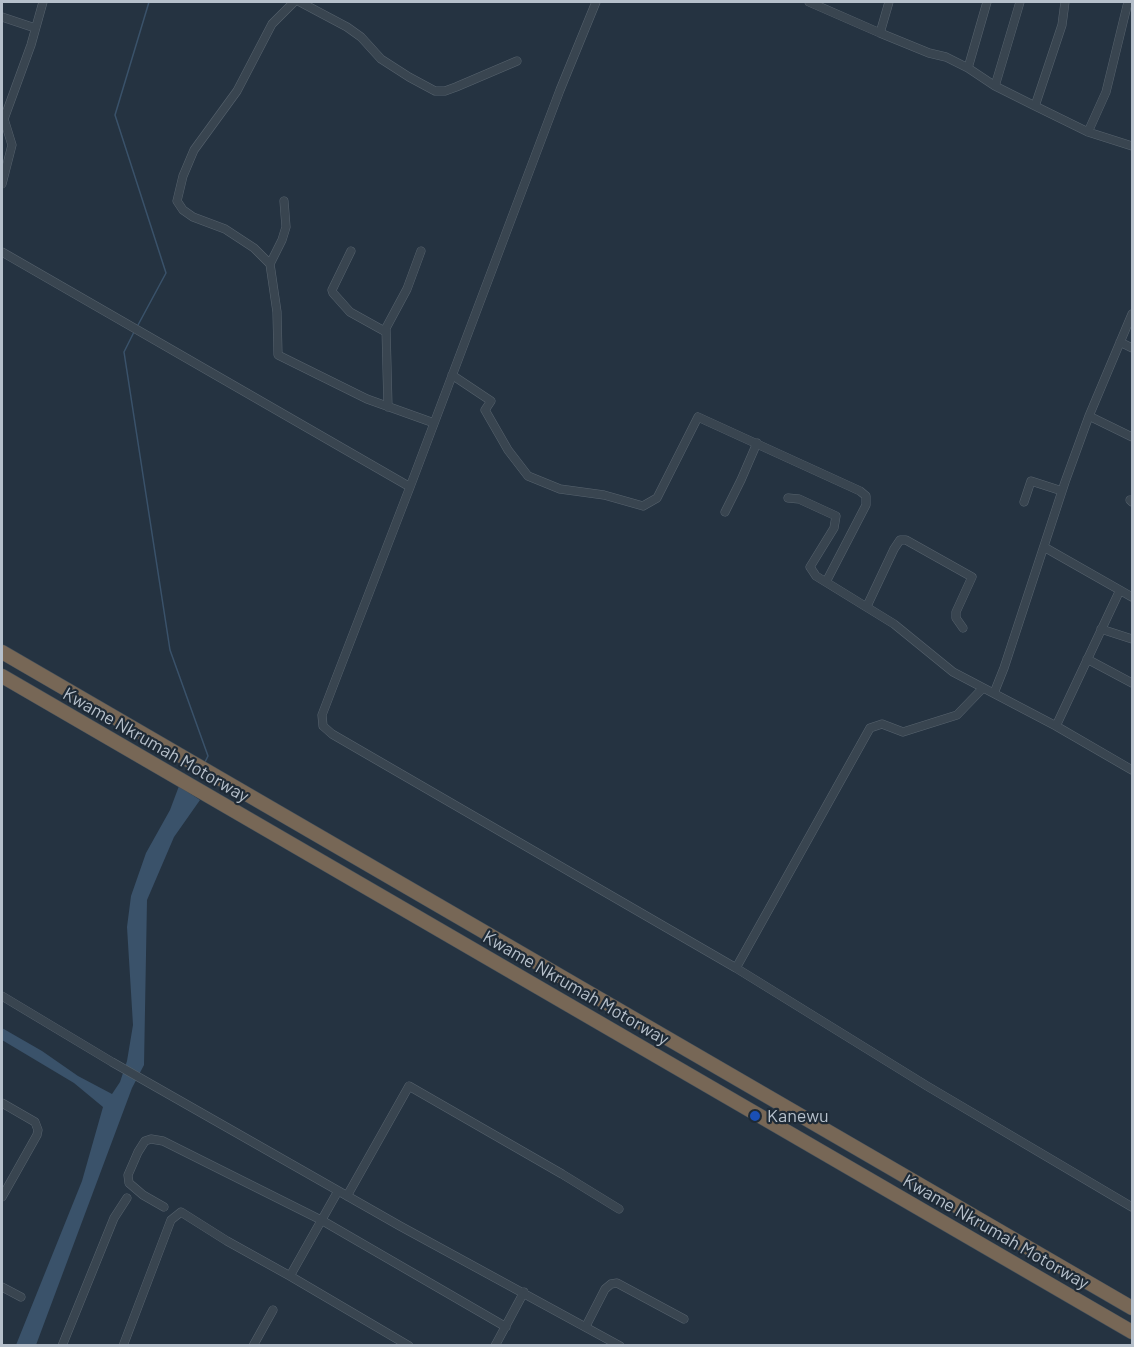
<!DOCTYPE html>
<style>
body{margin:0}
#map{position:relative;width:1134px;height:1347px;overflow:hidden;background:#253341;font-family:Barlow,sans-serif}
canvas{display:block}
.frame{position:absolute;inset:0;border:3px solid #b6c0cb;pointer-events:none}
</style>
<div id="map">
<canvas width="1134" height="1347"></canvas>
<div class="frame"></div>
</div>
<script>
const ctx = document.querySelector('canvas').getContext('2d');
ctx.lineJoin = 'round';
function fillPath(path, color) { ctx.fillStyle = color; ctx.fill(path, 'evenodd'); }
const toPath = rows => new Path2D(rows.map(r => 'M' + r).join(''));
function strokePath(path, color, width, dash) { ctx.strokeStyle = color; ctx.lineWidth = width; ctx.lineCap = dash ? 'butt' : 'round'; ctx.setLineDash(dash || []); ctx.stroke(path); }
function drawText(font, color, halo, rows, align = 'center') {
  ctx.font = font + ' Barlow,sans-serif'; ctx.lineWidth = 4.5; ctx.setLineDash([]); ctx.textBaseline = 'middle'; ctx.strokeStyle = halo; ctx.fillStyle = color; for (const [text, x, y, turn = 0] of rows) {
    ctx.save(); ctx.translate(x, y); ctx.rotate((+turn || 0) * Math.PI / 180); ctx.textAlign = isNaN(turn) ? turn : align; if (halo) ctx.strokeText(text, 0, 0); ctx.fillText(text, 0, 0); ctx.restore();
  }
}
fillPath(toPath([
 [179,786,200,800,174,837,147,900,144,1065,132,1088,36,1345,16,1345,82,1181,103,1107,74,1083,2,1040,2,1028,42,1051,78,1076,112,1094,120,1082,127,1061,133,1025,127,927,131,896,146,853,170,810]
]), '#3a526a');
strokePath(toPath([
 [138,325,166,273,115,115,149,2],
 [134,332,124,352,170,650,208,756,204,764]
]), '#3a526a', 1.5);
const street = toPath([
 [294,2,272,24,237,91,194,150,183,176,177,201,183,210,193,217,225,229,254,248,270,264,277,312,278,355,367,399,434,423],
 [300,2,347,27,361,37,381,59,409,77,435,91,445,91,456,87,517,61],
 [596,2,560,90,410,487,335,681,322,715,323,726,332,734,736,968,927,1086,1132,1207],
 [809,2,880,33,929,53,946,57,968,68,995,86,1035,106,1088,132,1132,146],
 [2,17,35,28],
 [880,33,889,2],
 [968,68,987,2],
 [995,86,1020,2],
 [1035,106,1062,25,1065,2],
 [1088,132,1106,92,1128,2],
 [2,184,12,145,4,119,31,45,43,2],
 [351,251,332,290,333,293,350,312,386,332],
 [2,252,410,487],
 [270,264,282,240,286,227,284,201],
 [1120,342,1132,348],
 [452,375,491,401,485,410,508,450,528,476,560,489,604,495,643,506,657,498,698,417,860,491,866,496,866,505,826,582],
 [388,407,386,328,407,289,421,251],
 [1089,416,1132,437],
 [788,498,799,499,836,516,834,528,810,567,816,576,894,624,953,672,1056,726,1132,770],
 [1130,500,1132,502],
 [1024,502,1031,481,1062,491],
 [725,512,741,480,757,443],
 [1044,547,1132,597],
 [867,606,894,549,900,540,906,540,972,577,956,612,956,618,963,628],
 [1101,629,1132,639],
 [1087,659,1132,683],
 [994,693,1004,668,1065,482,1089,416,1132,314],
 [1056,726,1120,590],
 [736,968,870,728,882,724,903,732,957,715,983,688],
 [2,996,112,1062,400,1226,620,1346],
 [2,1103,35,1122,38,1130,37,1135,2,1197],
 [347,1196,409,1086,562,1174,619,1209],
 [164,1207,143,1195,129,1183,128,1175,138,1152,145,1141,151,1139,163,1141,323,1221,506,1327],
 [290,1276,338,1191],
 [2,1287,21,1297],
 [586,1326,605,1289,611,1284,617,1283,684,1319],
 [62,1346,114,1218,127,1198],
 [123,1346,171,1220,181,1212,227,1241,290,1276,409,1346],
 [253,1346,273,1310],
 [495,1346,524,1292]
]);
const highway = toPath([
 [2,652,1132,1308],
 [2,676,1132,1332]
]);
strokePath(street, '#57636e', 9);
strokePath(highway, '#44505b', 15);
strokePath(street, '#394550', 8);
strokePath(highway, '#776756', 14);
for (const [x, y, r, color] of [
 [755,1116,6,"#1a4fb4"]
]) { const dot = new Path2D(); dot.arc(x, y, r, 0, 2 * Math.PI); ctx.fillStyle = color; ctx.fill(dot); strokePath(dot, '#1e2a36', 2); }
drawText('18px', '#b6c0cb', '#1e2a36', [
 ["Kwame Nkrumah Motorway",156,745,30],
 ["Kwame Nkrumah Motorway",576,988,30],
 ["Kwame Nkrumah Motorway",996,1232,30]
]);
drawText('18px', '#b6c0cb', '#1e2a36', [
 ["Kanewu",767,1116]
], 'left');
</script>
